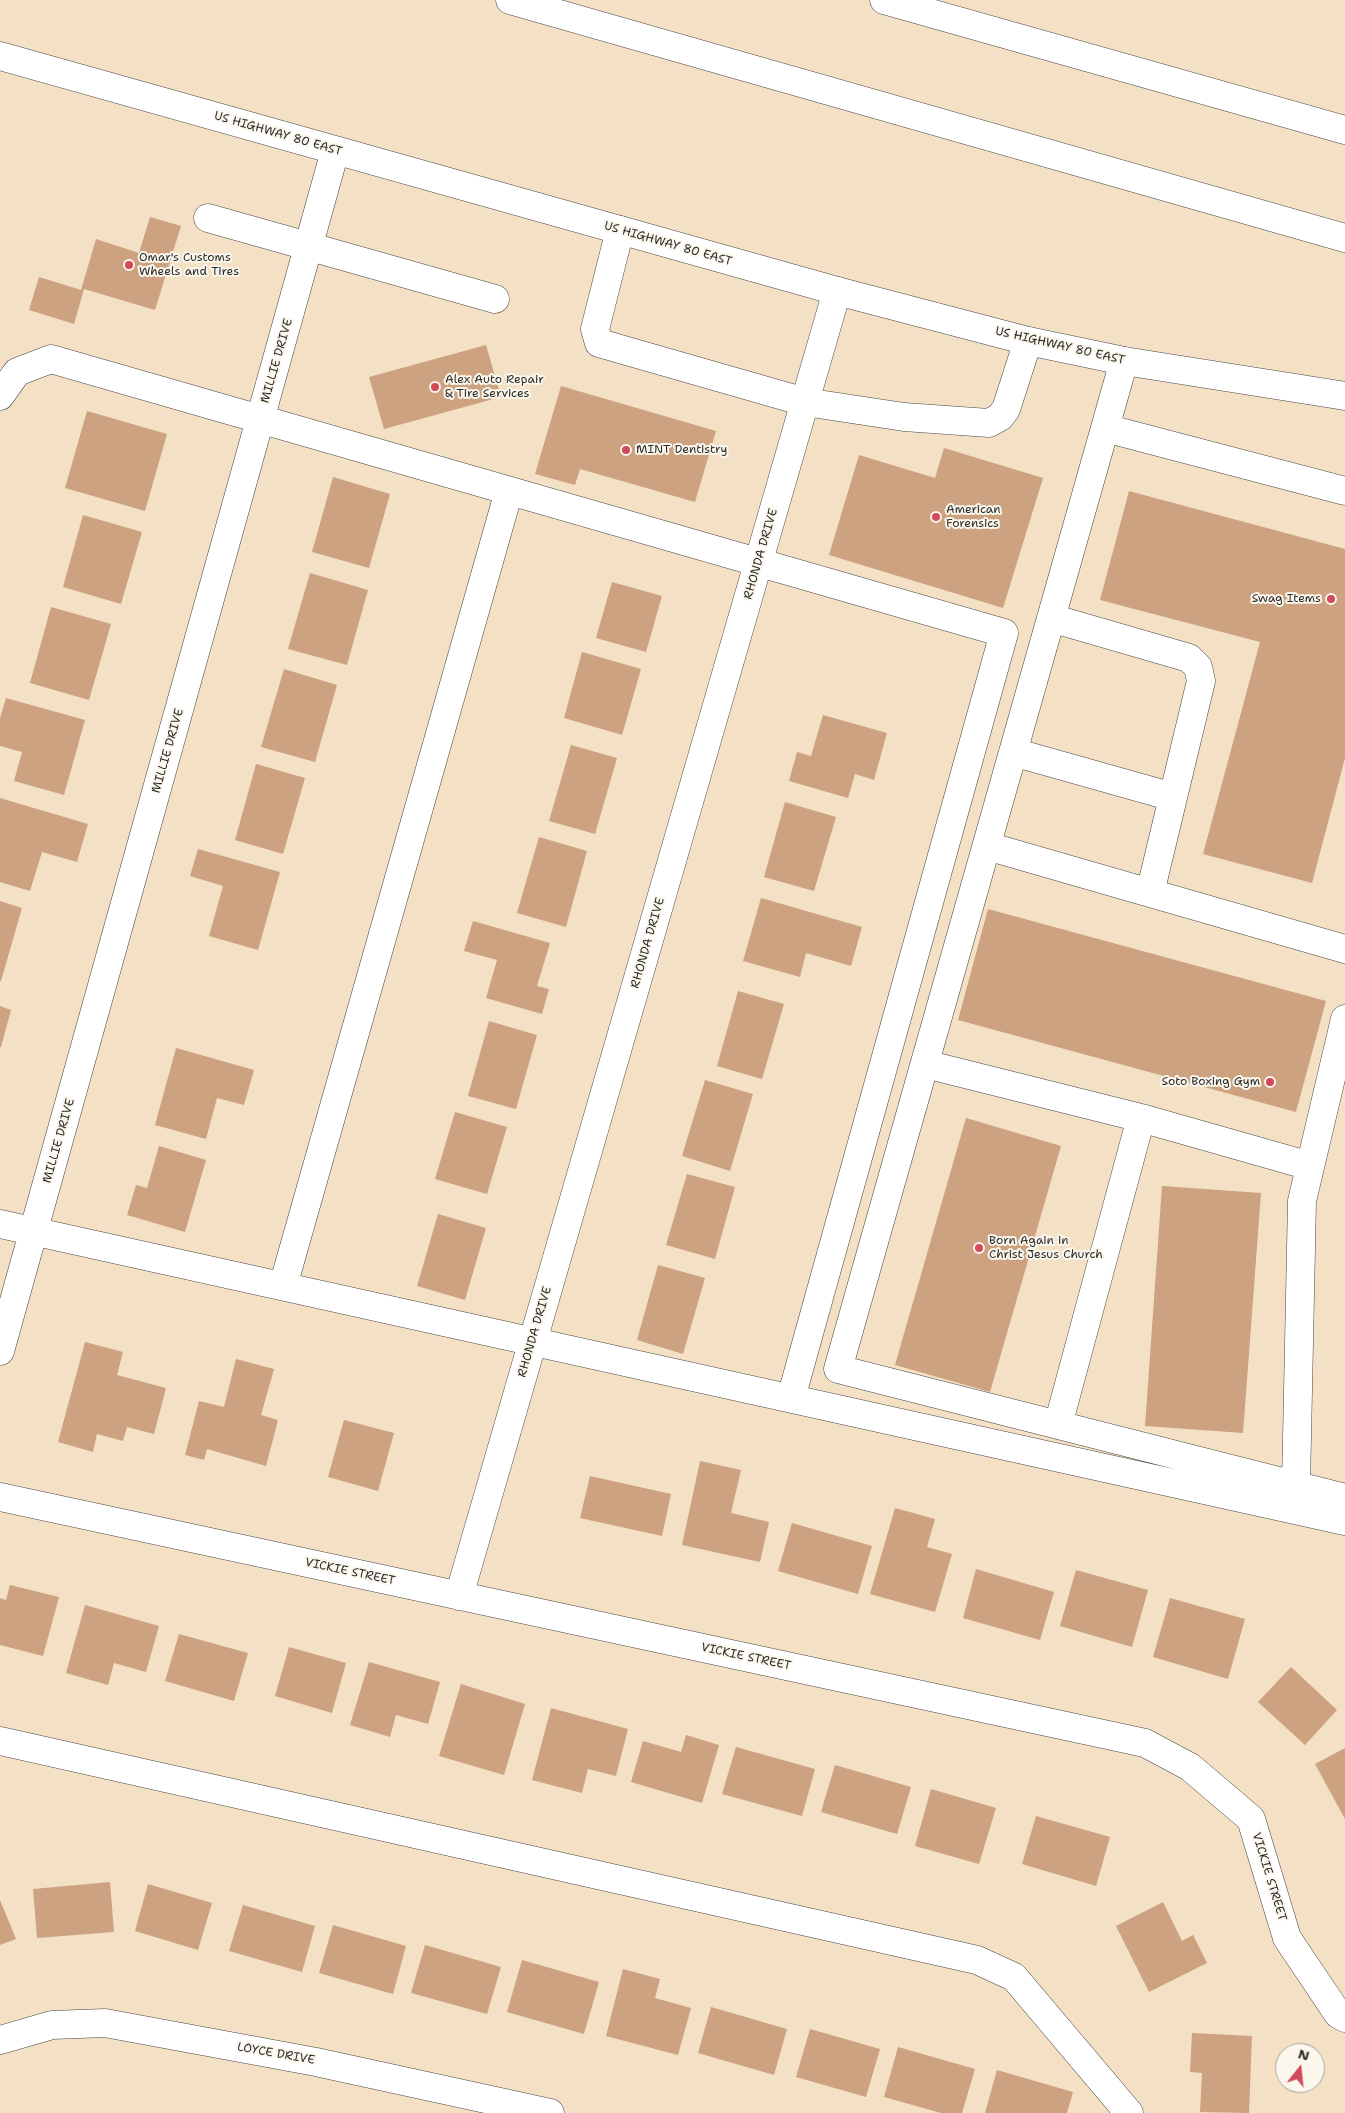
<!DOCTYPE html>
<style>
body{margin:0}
#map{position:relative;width:1345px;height:2113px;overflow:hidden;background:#f3e0c5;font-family:"Shantell Sans",sans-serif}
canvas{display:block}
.north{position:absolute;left:1275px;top:2043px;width:50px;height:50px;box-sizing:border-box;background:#fbf7ec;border:1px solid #a8a59f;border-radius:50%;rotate:16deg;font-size:14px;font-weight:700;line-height:20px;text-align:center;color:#2b2b2b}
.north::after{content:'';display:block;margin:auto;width:18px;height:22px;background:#d1495b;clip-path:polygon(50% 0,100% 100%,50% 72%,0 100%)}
</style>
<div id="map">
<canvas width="1345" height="2113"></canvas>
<div class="north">N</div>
</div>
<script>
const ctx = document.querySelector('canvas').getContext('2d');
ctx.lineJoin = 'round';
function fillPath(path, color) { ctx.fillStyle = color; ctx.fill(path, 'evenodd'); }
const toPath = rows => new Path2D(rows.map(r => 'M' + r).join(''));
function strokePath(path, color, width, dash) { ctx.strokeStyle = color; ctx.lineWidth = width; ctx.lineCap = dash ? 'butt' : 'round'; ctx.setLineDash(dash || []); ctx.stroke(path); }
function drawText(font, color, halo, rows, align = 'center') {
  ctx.font = font + ' "Shantell Sans",sans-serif'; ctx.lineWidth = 4; ctx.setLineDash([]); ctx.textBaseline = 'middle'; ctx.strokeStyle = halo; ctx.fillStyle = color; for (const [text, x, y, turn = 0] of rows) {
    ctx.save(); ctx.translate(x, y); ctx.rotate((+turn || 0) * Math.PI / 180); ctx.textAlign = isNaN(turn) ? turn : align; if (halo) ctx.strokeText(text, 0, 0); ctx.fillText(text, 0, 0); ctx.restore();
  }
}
fillPath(toPath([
 [150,217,181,226,155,310,84,289,74,324,29,310,39,277,81,290,96,239,139,253],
 [486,345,501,397,384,429,369,377],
 [561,386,716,431,695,502,580,469,575,485,535,474],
 [87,411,167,434,145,511,65,488],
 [944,448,1043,478,1003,608,829,555,859,455,935,478],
 [333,477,390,494,369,568,312,552],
 [1129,491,1345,549,1345,758,1312,883,1203,854,1260,642,1100,600],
 [83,515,142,532,121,604,63,587],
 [310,573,368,590,347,665,288,649],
 [612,582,662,596,646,652,596,638],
 [51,607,111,624,89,700,30,683],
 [582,652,641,669,622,735,564,718],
 [284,669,337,685,315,762,261,747],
 [6,698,85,720,64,795,14,781,22,752,0,746,0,718],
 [823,715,887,733,874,780,855,774,848,798,789,781,797,752,811,756],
 [571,745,617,758,595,834,549,821],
 [256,764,305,778,283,854,235,840],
 [0,798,88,824,77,862,42,852,30,891,0,882],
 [785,802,836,817,814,891,764,877],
 [539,837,587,851,566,927,517,913],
 [198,849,280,872,258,950,209,936,223,886,190,876],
 [761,898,862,927,851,966,806,953,800,977,743,961],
 [0,901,22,908,1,981,0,981],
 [988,909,1326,1001,1296,1112,958,1020],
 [473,921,550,943,537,986,549,989,542,1014,486,998,497,960,464,951],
 [738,991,784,1004,762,1079,717,1066],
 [0,1006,11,1010,1,1047,0,1047],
 [489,1021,537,1035,516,1109,468,1096],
 [176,1048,254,1070,244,1105,217,1098,206,1139,155,1125],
 [705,1080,753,1094,730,1171,682,1156],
 [455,1112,507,1127,487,1194,435,1179],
 [966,1118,1061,1146,990,1392,895,1365],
 [159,1146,206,1160,185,1232,127,1215,136,1185,147,1188],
 [687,1174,735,1187,715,1259,666,1245],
 [1162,1186,1261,1193,1243,1433,1145,1426],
 [438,1214,486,1228,465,1300,417,1286],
 [658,1265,705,1278,683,1354,637,1340],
 [85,1342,123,1352,117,1375,166,1388,154,1434,127,1427,123,1441,97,1434,93,1452,58,1442],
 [236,1359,274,1369,261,1415,278,1420,266,1466,207,1449,204,1460,185,1455,199,1401,224,1407],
 [344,1420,394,1433,378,1491,328,1477],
 [700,1461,741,1470,731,1513,769,1522,760,1562,682,1545],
 [590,1476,671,1494,662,1536,580,1518],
 [895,1508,935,1519,927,1547,952,1554,935,1612,870,1594],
 [792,1523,872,1546,858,1594,778,1571],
 [976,1569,1054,1592,1040,1640,963,1618],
 [1076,1570,1148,1590,1132,1647,1060,1626],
 [10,1585,59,1597,43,1656,0,1645,0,1598,6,1600],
 [1170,1598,1245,1619,1228,1679,1153,1657],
 [85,1605,159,1626,146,1672,114,1663,108,1685,66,1673],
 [179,1634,248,1653,234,1701,165,1681],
 [289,1647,346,1663,332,1713,275,1696],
 [369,1662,440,1682,428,1724,396,1715,390,1737,350,1725],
 [1291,1667,1337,1710,1305,1745,1258,1702],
 [461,1684,525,1704,504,1775,439,1756],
 [551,1708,628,1729,616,1776,588,1769,582,1793,532,1780],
 [686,1735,719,1745,702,1803,631,1782,643,1741,681,1752],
 [736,1747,815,1769,802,1816,722,1794],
 [1345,1748,1345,1819,1315,1764],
 [835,1765,911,1787,897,1834,821,1812],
 [931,1789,996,1808,979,1864,915,1846],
 [1036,1816,1110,1837,1096,1886,1022,1864],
 [110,1882,114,1932,37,1938,33,1889],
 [148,1884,212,1903,198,1950,135,1931],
 [0,1900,16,1939,0,1945],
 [1163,1902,1182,1941,1193,1935,1207,1963,1149,1992,1116,1926],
 [243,1905,315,1926,302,1972,229,1951],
 [333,1925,406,1946,393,1994,319,1973],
 [425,1945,501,1967,487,2014,411,1993],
 [522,1960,599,1982,584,2034,507,2012],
 [623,1969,660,1979,655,1998,691,2008,678,2055,606,2036],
 [711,2007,787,2029,774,2075,698,2053],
 [810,2029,880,2049,866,2097,796,2077],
 [1192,2033,1252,2036,1249,2113,1200,2112,1202,2073,1190,2072],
 [898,2047,975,2069,962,2113,941,2113,884,2097],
 [997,2070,1073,2092,1067,2113,985,2113]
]), '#cca280');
const minor = toPath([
 [208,218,495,299],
 [620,230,595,329,599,343,805,402,904,417,989,423,1000,417,1006,409,1028,341],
 [1124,361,838,1369,1345,1498],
 [0,396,17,372,51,359,1004,633,791,1398],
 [1105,428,1345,491],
 [1051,618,1189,658,1198,667,1201,681,1150,893],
 [1013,752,1173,797],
 [987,846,1345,949],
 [925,1064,1141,1118],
 [0,1224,1345,1521],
 [283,1286,509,491],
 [0,1351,335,151],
 [1058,1425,1141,1118,1310,1166],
 [1296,1485,1302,1201,1345,1019],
 [0,1497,1145,1743,1190,1767,1251,1819,1287,1938,1338,2014,1345,2018],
 [459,1596,837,291],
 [0,1741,977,1960,1014,1977,1129,2113],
 [0,2040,52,2025,105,2023,316,2062,550,2113]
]);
const major = toPath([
 [0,56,837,291,1028,341,1124,361,1345,396]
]);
const highway = toPath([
 [510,0,1345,238],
 [884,0,1345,130]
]);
strokePath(minor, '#494642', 29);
strokePath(major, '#494642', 29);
strokePath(highway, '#494642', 29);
strokePath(minor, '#fff', 28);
strokePath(major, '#fff', 28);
strokePath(highway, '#fff', 28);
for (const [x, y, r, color] of [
 [129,265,5,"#d1495b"],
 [435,387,5,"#d1495b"],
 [626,450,5,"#d1495b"],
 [936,517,5,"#d1495b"],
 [1331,599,5,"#d1495b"],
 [1270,1082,5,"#d1495b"],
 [979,1248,5,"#d1495b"]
]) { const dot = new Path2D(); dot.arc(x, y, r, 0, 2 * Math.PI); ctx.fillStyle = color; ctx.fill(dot); strokePath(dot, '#fbf7ec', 2); }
drawText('12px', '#2b2b2b', '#fbf7ec', [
 ["US HIGHWAY 80 EAST",278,134,16],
 ["US HIGHWAY 80 EAST",668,244,16],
 ["US HIGHWAY 80 EAST",1060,346,13],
 ["MILLIE DRIVE",277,361,-74],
 ["RHONDA DRIVE",761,554,-74],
 ["MILLIE DRIVE",168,751,-74],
 ["RHONDA DRIVE",648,943,-74],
 ["MILLIE DRIVE",59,1141,-74],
 ["RHONDA DRIVE",535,1332,-74],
 ["VICKIE STREET",350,1572,12],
 ["VICKIE STREET",746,1657,12],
 ["VICKIE STREET",1269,1877,73],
 ["LOYCE DRIVE",276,2054,10]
]);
drawText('12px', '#2b2b2b', '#fbf7ec', [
 ["Omar's Customs",139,258],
 ["Wheels and Tires",139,272],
 ["Alex Auto Repair",445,380],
 ["& Tire Services",445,394],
 ["MINT Dentistry",636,450],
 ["American",946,510],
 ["Forensics",946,524],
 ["Swag Items",1321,599,"right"],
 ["Soto Boxing Gym",1260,1082,"right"],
 ["Born Again in",989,1241],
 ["Christ Jesus Church",989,1255]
], 'left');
</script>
